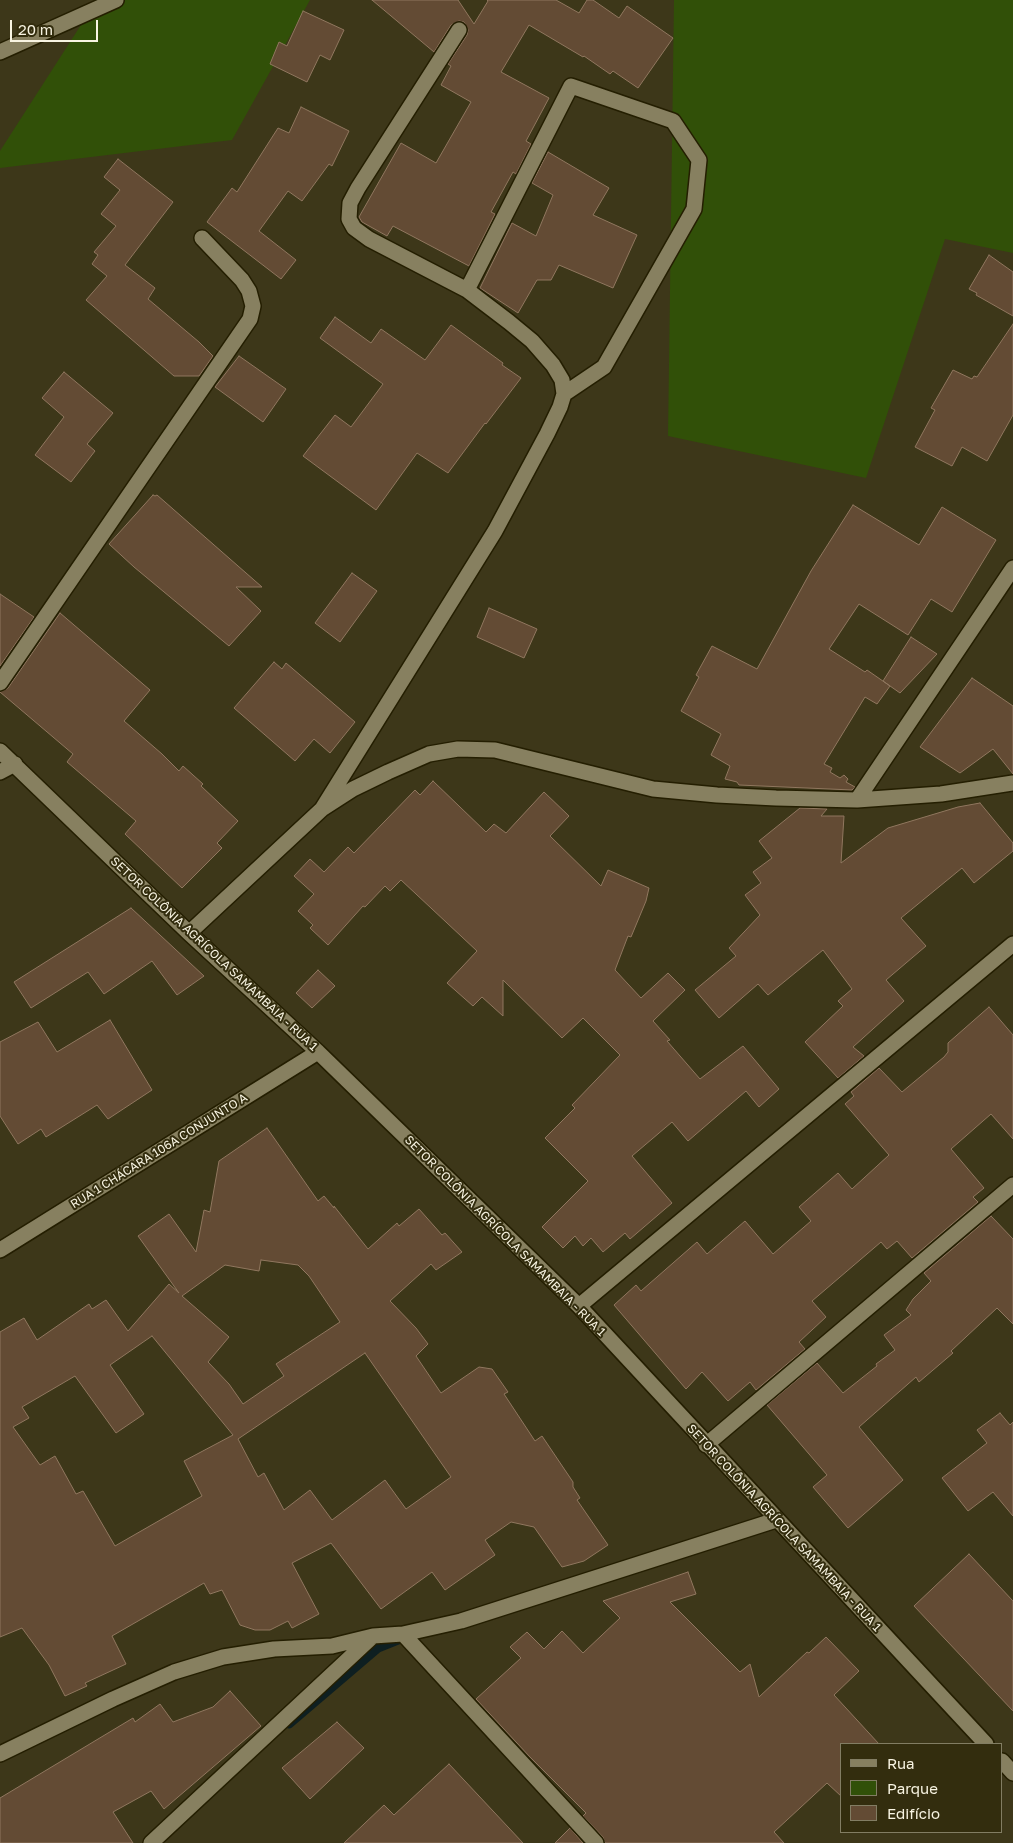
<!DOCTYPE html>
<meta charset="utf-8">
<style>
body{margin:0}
#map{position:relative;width:1013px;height:1843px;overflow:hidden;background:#3d3719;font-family:"Golos Text",sans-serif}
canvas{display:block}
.legend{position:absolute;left:840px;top:1743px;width:162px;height:90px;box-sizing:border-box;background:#332d0e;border:1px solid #827d63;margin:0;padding:6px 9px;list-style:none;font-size:15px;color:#f8f4e2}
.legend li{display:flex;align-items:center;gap:10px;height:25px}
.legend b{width:25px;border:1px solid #827d63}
.scale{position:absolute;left:10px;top:20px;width:88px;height:22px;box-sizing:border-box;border:2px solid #f8f4e2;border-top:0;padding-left:6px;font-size:15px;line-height:18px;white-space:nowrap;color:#f8f4e2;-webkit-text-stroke:4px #332d0e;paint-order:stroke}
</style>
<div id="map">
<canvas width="1013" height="1843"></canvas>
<ul class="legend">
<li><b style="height:6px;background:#878060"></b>Rua</li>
<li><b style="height:14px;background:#315008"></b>Parque</li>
<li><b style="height:14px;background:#634b34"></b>Edifício</li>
</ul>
<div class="scale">20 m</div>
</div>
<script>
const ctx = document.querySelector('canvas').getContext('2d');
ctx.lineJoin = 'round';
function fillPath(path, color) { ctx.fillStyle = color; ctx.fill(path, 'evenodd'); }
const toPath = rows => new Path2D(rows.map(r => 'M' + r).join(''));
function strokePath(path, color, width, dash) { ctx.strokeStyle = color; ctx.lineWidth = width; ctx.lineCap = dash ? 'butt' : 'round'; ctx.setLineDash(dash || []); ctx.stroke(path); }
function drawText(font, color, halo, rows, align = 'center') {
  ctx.font = font + ' "Golos Text",sans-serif'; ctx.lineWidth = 4; ctx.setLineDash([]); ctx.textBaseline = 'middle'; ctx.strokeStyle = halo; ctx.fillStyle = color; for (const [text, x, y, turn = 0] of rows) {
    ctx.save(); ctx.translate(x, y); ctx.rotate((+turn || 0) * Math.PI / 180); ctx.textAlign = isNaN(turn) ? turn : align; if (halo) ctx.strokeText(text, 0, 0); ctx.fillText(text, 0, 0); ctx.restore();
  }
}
fillPath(toPath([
 [97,0,310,0,232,140,0,168,0,151],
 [674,0,1013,0,1013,253,945,239,866,478,668,436]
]), '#315008');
strokePath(toPath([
 [289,1724,378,1648,403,1638]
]), '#0e1f21', 9);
const building = toPath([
 [372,0,458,0,474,24,488,1,487,0,556,0,579,13,587,0,593,0,619,18,627,6,673,38,638,88,613,71,610,74,584,56,583,57,529,25,501,72,549,98,526,141,531,144,516,174,513,172,491,212,495,214,469,266,393,226,387,236,362,222,359,217,401,143,436,163,471,102,441,85,451,66,448,64,467,35,468,30,464,22,459,21,451,25,434,52,372,0],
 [303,11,344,30,330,60,320,55,307,82,270,64,279,42,287,46,303,11],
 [301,107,349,131,332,166,329,164,302,201,288,191,259,231,296,260,281,279,207,222,232,188,237,192,278,128,289,133,301,107],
 [548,152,609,188,593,215,637,235,613,288,559,265,551,280,537,280,518,313,480,288,512,223,536,236,553,195,532,183,548,152],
 [118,159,173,202,125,265,155,288,148,299,199,342,213,356,199,376,174,376,86,300,107,276,92,264,98,255,94,252,116,226,101,214,120,190,104,177,118,159],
 [989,255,1013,272,1013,316,976,295,977,293,969,289,989,255],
 [335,317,371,343,381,329,425,360,451,325,503,363,502,365,521,378,486,424,485,423,448,473,417,453,376,510,303,456,335,415,351,427,383,384,320,338,335,317],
 [1013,324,1013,415,987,461,962,447,952,466,915,447,935,410,931,408,953,370,972,379,974,376,977,377,1013,324],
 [239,356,286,389,263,422,215,387,239,356],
 [64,372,113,413,87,444,95,451,71,482,35,455,64,417,42,398,64,372],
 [153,495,155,496,157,495,262,587,236,587,261,611,229,646,134,567,109,544,153,495],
 [853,505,919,545,942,507,996,540,952,612,931,599,908,635,859,604,829,649,865,672,867,670,890,686,877,704,865,697,824,764,832,768,830,772,840,778,844,775,848,779,846,782,855,787,852,790,739,785,737,782,725,779,730,766,711,755,721,734,681,711,699,677,696,675,712,646,757,669,811,571,853,505],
 [352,573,377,591,340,642,315,623,352,573],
 [0,594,34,617,0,666,0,594],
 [489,608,537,629,524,658,477,637,489,608],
 [60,613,150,690,124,721,162,754,179,771,183,766,203,784,201,786,238,821,217,843,222,848,182,888,125,834,136,821,67,762,73,754,0,692,8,688,60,613],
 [911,637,937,654,900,693,883,681,911,637],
 [274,662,282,669,286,663,355,722,330,753,314,739,295,761,234,708,274,662],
 [972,678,1013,706,1013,774,993,749,960,773,920,747,972,678],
 [433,781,486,832,494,824,506,833,544,792,569,816,550,836,601,886,608,870,649,888,646,901,631,937,628,936,615,970,641,998,668,973,685,990,653,1021,670,1040,667,1041,700,1079,743,1046,779,1089,759,1107,746,1091,688,1141,672,1122,632,1156,672,1203,630,1239,625,1233,603,1252,591,1238,583,1246,575,1236,563,1248,542,1227,588,1181,545,1138,575,1108,572,1105,620,1055,583,1018,562,1038,503,980,503,1016,482,997,473,1006,447,983,477,951,401,880,390,891,385,886,365,907,363,906,328,945,310,928,313,925,298,911,314,894,294,876,310,859,324,872,348,847,354,853,415,790,420,795,433,781],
 [980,803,1013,843,1013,851,974,883,962,868,901,918,926,946,886,980,904,1001,853,1047,864,1056,838,1078,805,1042,843,1006,838,1001,852,989,823,950,768,995,758,984,719,1018,695,990,736,956,729,948,760,915,745,895,761,883,753,872,772,858,759,841,800,808,827,809,821,816,844,816,841,863,888,828,958,807,980,803],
 [131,908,204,976,177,995,152,961,104,994,88,972,31,1008,14,982,131,908],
 [318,970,335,986,312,1008,296,993,318,970],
 [989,1007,1013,1035,1013,1139,991,1114,951,1149,984,1188,973,1197,978,1202,912,1258,897,1241,887,1249,881,1242,812,1301,826,1317,799,1342,805,1349,756,1390,750,1382,728,1401,702,1372,686,1389,614,1305,636,1285,641,1291,697,1242,707,1254,745,1221,773,1254,811,1221,799,1207,838,1173,852,1189,889,1155,845,1104,854,1096,851,1092,879,1068,902,1092,944,1057,948,1052,948,1043,989,1007],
 [110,1020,152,1090,108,1119,97,1105,46,1137,41,1129,18,1144,0,1116,0,1042,38,1022,57,1052,110,1020],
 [267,1128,318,1201,324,1196,334,1208,334,1206,368,1249,397,1223,399,1226,419,1209,442,1235,445,1233,462,1252,436,1270,431,1264,390,1301,416,1328,428,1344,416,1356,441,1393,479,1367,492,1369,508,1392,504,1394,535,1441,542,1436,573,1482,573,1487,580,1498,577,1500,608,1545,584,1561,562,1567,534,1527,511,1522,485,1540,495,1555,445,1590,432,1572,381,1609,331,1543,292,1563,319,1614,292,1628,288,1621,270,1630,255,1630,240,1625,222,1590,210,1594,204,1583,112,1636,126,1664,85,1683,87,1686,65,1696,49,1665,22,1628,0,1637,0,1332,24,1318,37,1340,89,1304,92,1309,106,1300,128,1331,169,1284,179,1293,138,1236,169,1214,196,1252,204,1210,210,1212,219,1161,267,1128],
 [261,1260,298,1265,309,1276,340,1322,276,1364,284,1376,243,1404,229,1384,208,1362,229,1337,182,1296,225,1265,259,1271,261,1260],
 [152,1336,233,1435,184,1461,202,1496,115,1546,83,1491,76,1494,55,1456,40,1465,13,1427,29,1418,22,1407,75,1376,116,1433,144,1414,110,1365,152,1336],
 [365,1353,451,1477,406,1509,385,1480,332,1520,310,1490,284,1510,264,1473,258,1477,238,1439,365,1353],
 [991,1216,1013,1239,1013,1324,997,1308,951,1351,953,1353,919,1382,916,1377,859,1427,903,1480,848,1528,813,1487,827,1475,767,1405,817,1363,843,1393,877,1366,876,1364,895,1350,884,1335,911,1315,906,1310,913,1299,931,1281,924,1273,991,1216],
 [1000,1413,1010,1425,1013,1422,1013,1516,993,1492,968,1511,942,1478,987,1443,977,1430,1000,1413],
 [969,1554,1013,1601,1013,1711,914,1606,969,1554],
 [688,1572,696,1594,670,1602,740,1672,750,1664,759,1697,807,1652,809,1653,826,1637,859,1671,834,1695,879,1744,842,1744,842,1797,827,1783,774,1832,784,1843,605,1843,603,1837,583,1816,586,1813,530,1757,476,1699,521,1658,510,1647,527,1632,544,1649,562,1631,583,1653,620,1618,603,1601,688,1572],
 [230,1691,261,1726,164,1809,151,1791,113,1812,133,1843,0,1843,0,1798,133,1718,135,1722,160,1704,173,1722,213,1707,230,1691],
 [337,1722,364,1748,310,1799,282,1768,337,1722],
 [449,1764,523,1843,344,1843,384,1805,394,1815,449,1764],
 [570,1828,583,1843,555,1843,570,1828]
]);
fillPath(building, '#634b34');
strokePath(building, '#90775f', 1);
const minor = toPath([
 [0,52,116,0],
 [467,290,571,86,673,121,699,160,694,209,604,367,564,394],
 [0,683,250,319,253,306,249,291,242,280,202,238],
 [0,751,189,933,318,1052,579,1306,986,1744],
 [0,772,15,764],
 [857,800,1013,568],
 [322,809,495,531,547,434,560,407,564,394,562,380,553,365,532,341,509,322,467,290,369,239,354,228,349,219,350,203,358,188,459,30],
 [189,933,322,809,353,789,388,772,429,754,458,749,495,750,653,789,717,795,776,798,857,800,941,794,1013,783],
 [0,1250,318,1052],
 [579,1306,1013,944],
 [706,1445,1013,1185],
 [403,1634,596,1843],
 [0,1754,113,1699,174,1672,223,1657,274,1649,332,1646,373,1636,403,1634,461,1621,776,1520],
 [1002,1761,1013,1773],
 [151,1843,372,1637]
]);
strokePath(minor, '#241e01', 18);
strokePath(minor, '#878060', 15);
drawText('12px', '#f8f4e2', '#332d0e', [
 ["SETOR COLÔNIA AGRÍCOLA SAMAMBAIA - RUA 1",214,954,43],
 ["RUA 1 CHÁCARA 106A CONJUNTO A",159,1151,-32],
 ["SETOR COLÔNIA AGRÍCOLA SAMAMBAIA - RUA 1",505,1236,45],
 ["SETOR COLÔNIA AGRÍCOLA SAMAMBAIA - RUA 1",784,1528,47]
]);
</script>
